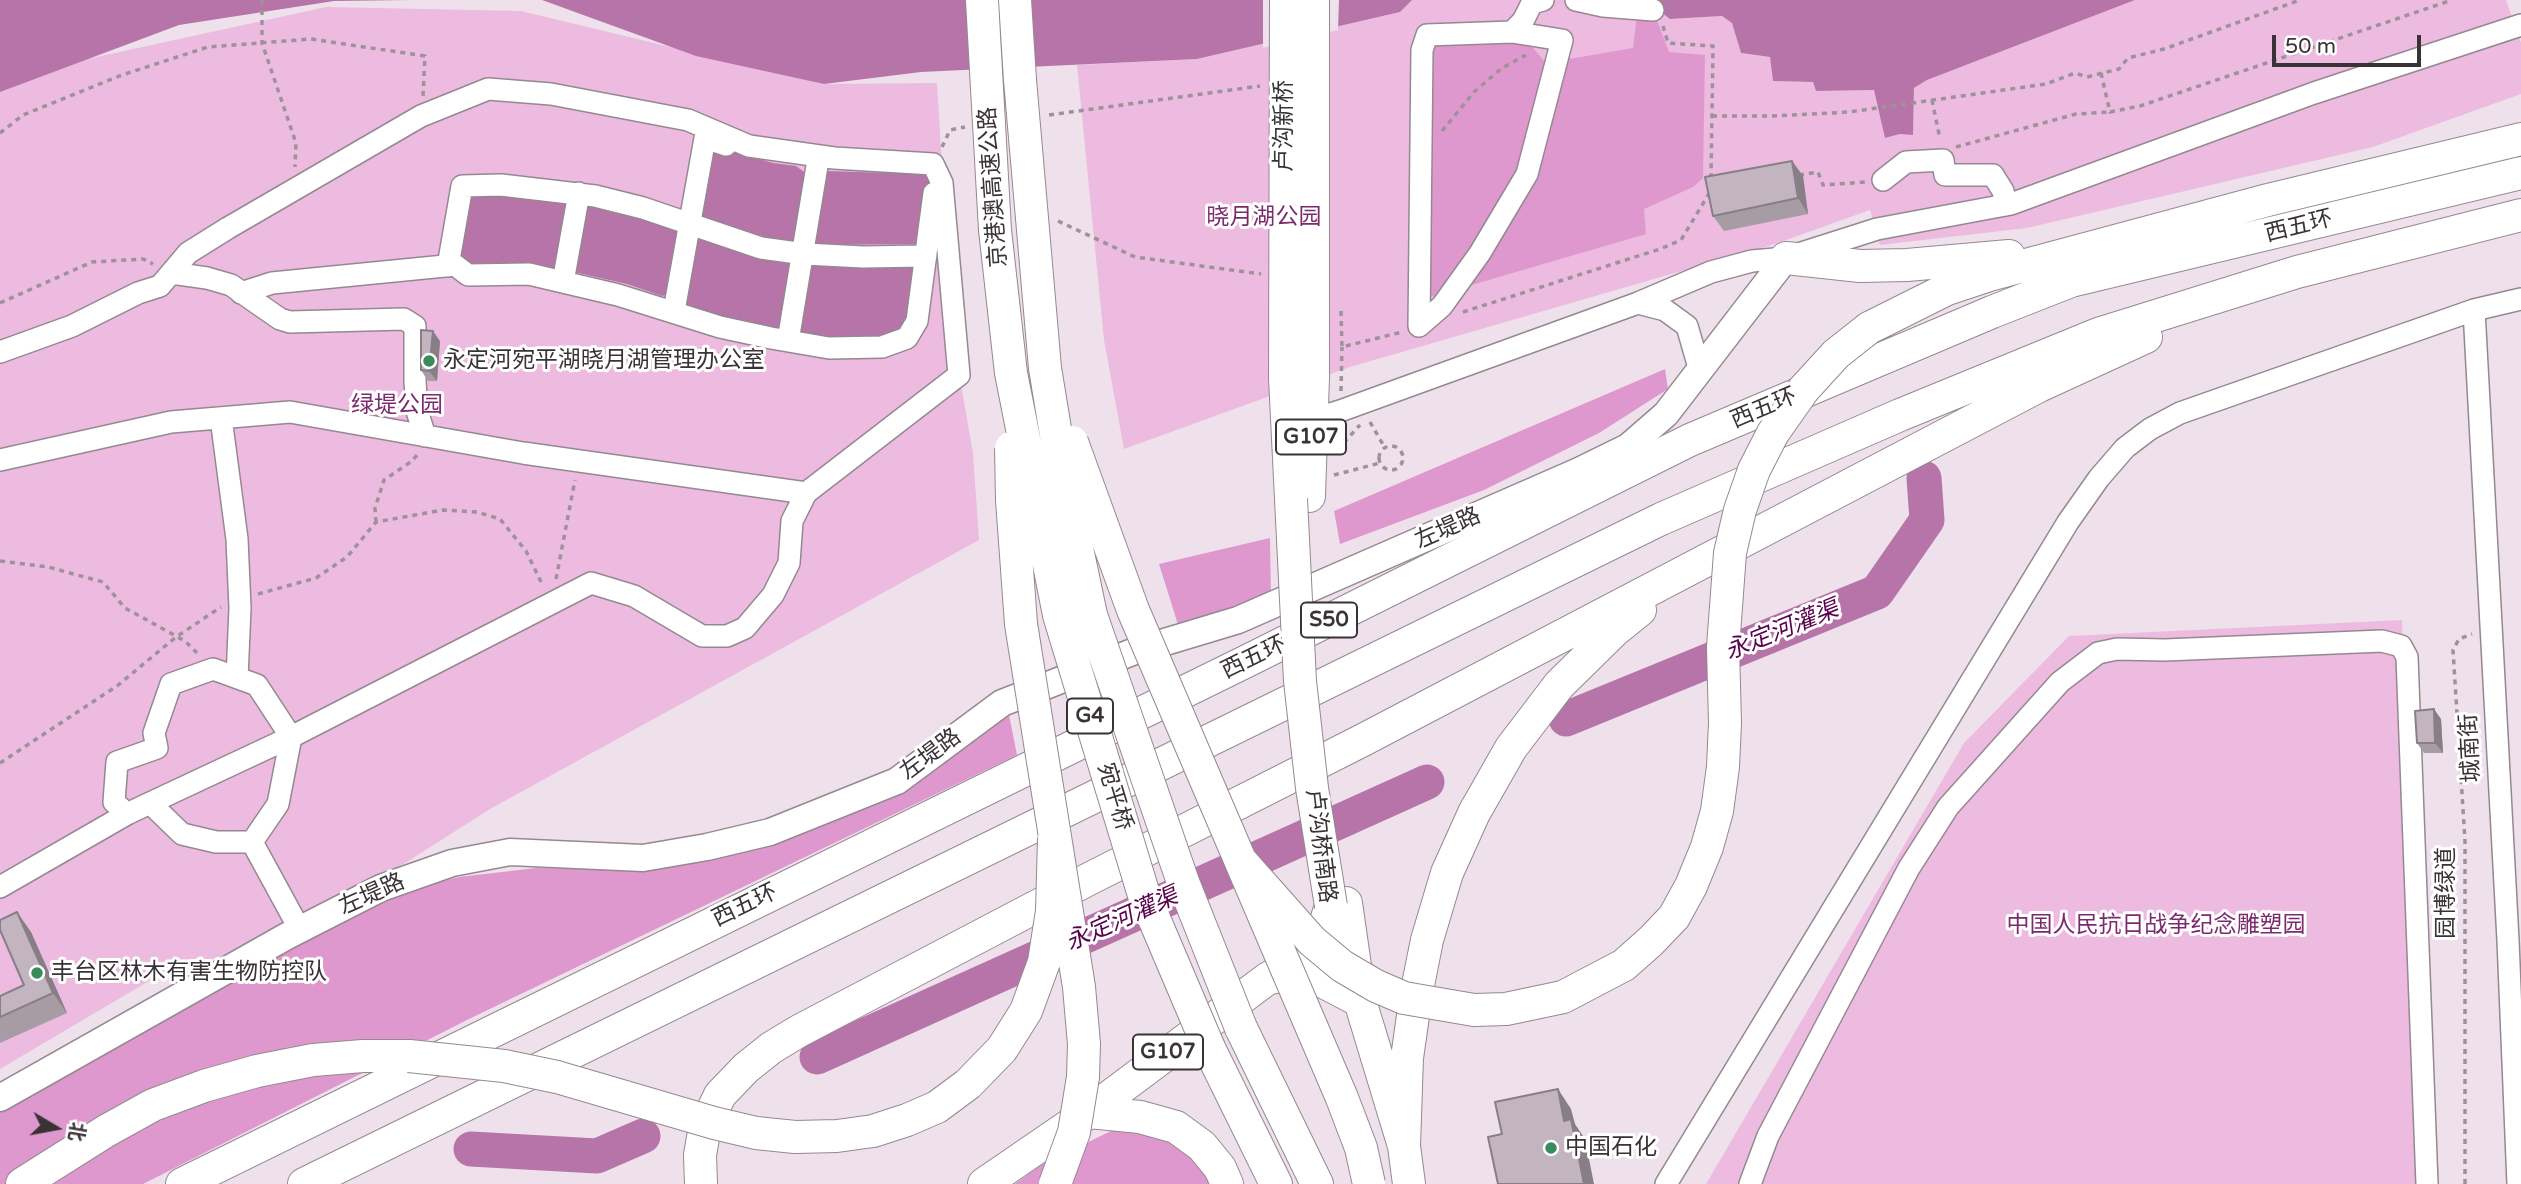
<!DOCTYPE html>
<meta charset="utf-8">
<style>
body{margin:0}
#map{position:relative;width:2521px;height:1184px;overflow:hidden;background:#efe1eb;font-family:"Varela Round","Noto Sans SC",sans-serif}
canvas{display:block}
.north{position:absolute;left:21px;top:1093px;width:70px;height:70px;-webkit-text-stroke:5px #fff;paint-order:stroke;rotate:100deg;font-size:19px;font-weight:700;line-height:28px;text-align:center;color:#393337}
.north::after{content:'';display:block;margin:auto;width:24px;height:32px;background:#393337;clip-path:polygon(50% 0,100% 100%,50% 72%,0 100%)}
.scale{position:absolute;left:2272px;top:35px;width:149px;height:32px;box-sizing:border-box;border:4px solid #393337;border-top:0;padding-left:9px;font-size:21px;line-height:24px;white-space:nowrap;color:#393337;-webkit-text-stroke:5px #fff;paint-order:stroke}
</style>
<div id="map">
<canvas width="2521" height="1184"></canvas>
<div class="north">北</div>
<div class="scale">50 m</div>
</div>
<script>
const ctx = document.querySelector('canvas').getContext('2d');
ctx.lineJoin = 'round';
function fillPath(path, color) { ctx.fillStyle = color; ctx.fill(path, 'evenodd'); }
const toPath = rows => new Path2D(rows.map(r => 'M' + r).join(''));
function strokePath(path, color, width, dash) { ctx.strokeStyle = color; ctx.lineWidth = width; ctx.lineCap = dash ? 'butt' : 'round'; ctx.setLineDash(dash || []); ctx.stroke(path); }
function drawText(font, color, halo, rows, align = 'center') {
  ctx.font = font + ' "Varela Round","Noto Sans SC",sans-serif'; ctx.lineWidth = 6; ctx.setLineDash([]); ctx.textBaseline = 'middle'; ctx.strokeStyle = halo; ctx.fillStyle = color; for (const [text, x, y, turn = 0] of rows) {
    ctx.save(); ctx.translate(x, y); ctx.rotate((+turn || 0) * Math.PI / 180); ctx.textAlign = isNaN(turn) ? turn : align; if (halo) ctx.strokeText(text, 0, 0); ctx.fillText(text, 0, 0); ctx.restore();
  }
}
fillPath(toPath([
 [1412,0,1645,0,1670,19,1722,16,1732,23,1741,53,1770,57,1773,81,1813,82,1816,91,1874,90,1886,138,1900,134,1913,134,1914,88,1927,80,2135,0,2506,0,2521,43,2521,94,2373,147,2027,228,1880,245,1870,210,1775,244,1350,367,1124,449,1104,340,1077,65,1197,59,1400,12],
 [326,7,521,11,824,84,937,83,952,334,973,453,979,540,490,809,300,930,154,978,0,1069,0,78],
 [2402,620,2424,1184,1706,1184,1964,743,2069,636]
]), '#ecbbdf');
fillPath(toPath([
 [1637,15,1656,18,1669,52,1705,55,1703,178,1693,187,1644,209,1646,234,1427,298,1429,53,1433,40,1526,40,1546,63,1633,48],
 [1665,369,1668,389,1599,433,1484,490,1340,544,1334,511],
 [1270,538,1271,599,1180,631,1159,564],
 [1008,710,1017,755,471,1018,143,1184,0,1184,0,1111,275,950,397,892,459,877,536,868,649,870,756,847],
 [1145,1127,1185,1142,1235,1184,1015,1184,1041,1165,1111,1131]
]), '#de98ce');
fillPath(toPath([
 [0,0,410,0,334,1,179,25,0,92],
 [542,0,1412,0,1400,12,1197,59,921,72,824,84,696,56],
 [1645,0,2135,0,1927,80,1914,88,1913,135,1900,134,1885,138,1874,90,1816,91,1813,82,1773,81,1770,57,1741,53,1732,23,1722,16,1670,19],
 [712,146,773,163,796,166,807,174,795,242,778,240,738,230,706,219,701,215],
 [826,171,922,174,930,176,919,244,811,245],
 [466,192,569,201,554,273,464,264,456,256],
 [585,201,681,228,669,294,662,296,627,284,574,272],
 [699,237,793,263,779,330,724,318,685,304],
 [808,264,914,264,905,325,898,335,841,340,800,336]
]), '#b774a8');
fillPath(toPath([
 [1263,0,1339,0,1338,30,1263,48]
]), '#efe1eb');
strokePath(toPath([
 [1566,719,1877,592,1927,520,1924,478],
 [817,1057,1427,782],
 [471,1149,597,1156,643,1136]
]), '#b774a8', 35);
const minor = toPath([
 [1576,0,1603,6,1653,10],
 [1883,180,1906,162,1943,160,1945,175,1993,175,2003,191,2006,205],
 [448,266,462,186,501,185,595,196,643,208,761,248,805,254,863,257,926,256],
 [171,273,207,278,231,285,280,319,290,322,404,319,415,326,415,382,417,411,425,436],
 [563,282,579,193],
 [241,293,272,283,455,265,468,275,529,274,618,295,720,327,771,338,829,348,882,347,907,338,917,321,934,193],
 [2474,310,2508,940,2518,1184],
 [674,311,705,138,726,145],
 [1419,326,1422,50,1427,35,1512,32,1523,21,1532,3,1543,0],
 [1419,326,1442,306,1480,253,1527,174,1562,40,1512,32],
 [788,341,817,166],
 [0,352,72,326,138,293,160,286,188,253,228,228,421,116,488,89,551,94,688,120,749,146,834,158,933,164,942,183,959,375,806,493,523,453,290,412,171,422,0,460],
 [1700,371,1687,326,1665,310,1638,303,1711,272,1752,261,1786,258,1877,229,2011,204,2314,93,2521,25],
 [221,418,237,539,240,608,237,678],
 [1301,423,1340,411,1638,303],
 [150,803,291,737,591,583,634,596,702,636,727,636,745,628,773,595,789,563,792,521,806,493],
 [252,842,216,842,182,834,150,803,127,814,114,802,117,762,157,748,154,733,171,684,213,669,257,685,291,737,278,804,252,842,300,930],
 [0,887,127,814],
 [1666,1184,2068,522,2099,478,2125,448,2150,429,2180,413,2474,310,2521,299],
 [1750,1184,1768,1136,1909,868,1948,807,2060,682,2098,653,2117,649,2165,650,2382,641,2401,646,2407,657,2427,1184]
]);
const major = toPath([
 [0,1098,287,936,381,888,452,863,510,852,643,858,707,847,770,832,897,781,1002,703,1135,651,1238,620,1579,471,1628,447,1666,414,1786,258]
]);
const highway = toPath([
 [1786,258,1860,266,1907,265,2009,256],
 [1869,328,1947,289,1989,275,2268,200,2521,139],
 [1285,378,1291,499],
 [1309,496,1313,377],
 [1346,903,1360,1001,1404,1146,1409,1184],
 [1270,978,1295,974,1316,978,1360,1001],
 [1241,1028,1317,1184],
 [1209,1048,1276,1184],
 [1089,1112,1140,1117,1176,1127,1202,1146,1220,1168,1227,1184],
 [1404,1146,1407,1058,1416,995,1427,940,1447,873,1474,813,1511,748,1559,685,1614,631,1640,610],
 [22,1184,106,1131,153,1105,204,1086,257,1071,313,1060,363,1056,409,1056],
 [182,1184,1245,662,1690,440,1992,312,2071,281,2521,173],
 [304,1184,1661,519,1900,415,2098,334,2297,272,2521,215],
 [701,1184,700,1155,705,1126,720,1095,746,1068,771,1048,799,1031,1087,880,1363,740,2039,386,2146,337],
 [984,1184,1089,1112,1267,979,1304,958,1321,936,1331,906]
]);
strokePath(minor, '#958891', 24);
strokePath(major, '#958891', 29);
strokePath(highway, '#958891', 34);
strokePath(toPath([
 [262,0,262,43,296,143,295,167],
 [1663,26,1668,43,1713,46,1711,178],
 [2101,73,2110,112,2140,106,2452,0],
 [1932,100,1940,139],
 [1049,115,1260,86],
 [1712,116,1773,116,1849,112,2046,84,2075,73,2087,77,2119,69,2128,58,2164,49,2300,0],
 [1442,131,1474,92,1502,68,1526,55],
 [0,133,23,115,122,75,208,47,311,39,425,56,423,96],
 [942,147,950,130,965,127],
 [1956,147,2076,114,2110,112],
 [1799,175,1818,172,1823,185,1866,182],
 [1058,221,1135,257,1261,274],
 [0,303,92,262,143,259,153,264],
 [1341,311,1342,347,1402,332],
 [1463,312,1660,249,1681,240,1710,192],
 [1341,391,1342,347],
 [1370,422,1385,448],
 '1379 458a12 12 0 1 1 24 0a12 12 0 1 1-24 0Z',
 [1337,450,1360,425],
 [1334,475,1380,463],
 [376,522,375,508,384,480,412,461,417,455],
 [0,561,48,567,103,582,125,608,185,641,197,653],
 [556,579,575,480],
 [258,594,316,578,347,557,376,522,443,510,477,512,500,519,526,551,543,586],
 [0,763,117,686,176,637,221,607],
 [2465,1184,2465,841,2453,650,2459,639,2472,634]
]), '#9c9299', 3.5, [5, 5]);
strokePath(minor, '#fff', 21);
strokePath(major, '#fff', 26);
strokePath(highway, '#fff', 32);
const highwayBridge = toPath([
 [982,0,995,230,1011,373,1059,615,1144,895,1209,1048],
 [1015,0,1020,80,1045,368,1066,496,1091,615,1183,882,1241,1028],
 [1313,0,1313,377],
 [1285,378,1286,0],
 [1072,442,1133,610,1342,1098,1361,1148,1369,1184],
 [1011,448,1012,500,1021,624,1079,987,1084,1044,1083,1077,1074,1132,1055,1184],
 [1291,499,1300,681,1312,788,1331,906],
 [1241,861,1312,941,1342,966,1376,986,1404,998,1474,1010,1506,1009,1563,997,1624,965,1651,941,1674,917,1691,886,1707,847,1717,811,1723,767,1725,723,1723,647,1730,553,1740,510,1754,470,1773,433,1804,389,1836,354,1869,328],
 [409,1056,504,1066,557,1077,714,1123,756,1133,795,1137,837,1136,873,1131,907,1120,937,1107,968,1084,1002,1049,1026,1011,1044,962,1052,911,1054,838]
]);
strokePath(highwayBridge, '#958891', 34, []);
strokePath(highwayBridge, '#fff', 32);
fillPath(toPath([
 [1792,161,1803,176,1808,214,1724,231,1713,216],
 [440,341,437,381,428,381,421,370],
 [2441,719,2443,753,2424,753,2417,743],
 [31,932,67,1013,0,1043,0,996,24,985]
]), '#a89ca4');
fillPath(toPath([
 [1792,161,1803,176,1808,214,1798,198],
 [433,331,440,341,437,381,429,371],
 [2434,709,2441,719,2443,753,2435,743],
 [17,912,31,932,67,1013,53,993],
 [1558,1089,1571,1109,1575,1124,1585,1139,1594,1184,1584,1184,1564,1121]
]), '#887f86');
const building = toPath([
 [1792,161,1798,198,1713,216,1705,177,1792,161],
 [421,330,433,331,429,371,421,370,421,330],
 [2434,709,2435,743,2417,743,2415,711,2434,709],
 [17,912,53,993,0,1017,0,996,24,985,0,930,0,920,17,912],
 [1558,1089,1564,1121,1571,1119,1584,1184,1498,1184,1488,1137,1502,1134,1495,1102,1558,1089]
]);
fillPath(building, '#c3b5bf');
strokePath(building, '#887f86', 2);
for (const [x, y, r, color] of [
 [429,361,7,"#398b5c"],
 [37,973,7,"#398b5c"],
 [1551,1148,7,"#398b5c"]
]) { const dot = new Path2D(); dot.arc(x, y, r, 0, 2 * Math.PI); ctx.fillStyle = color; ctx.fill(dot); strokePath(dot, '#fff', 2.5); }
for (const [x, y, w] of [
 [1311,437,70],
 [1329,620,56],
 [1090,716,46],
 [1168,1052,70]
]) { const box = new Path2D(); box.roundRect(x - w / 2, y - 17.5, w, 35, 5); ctx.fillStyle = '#fff'; ctx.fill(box); strokePath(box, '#393337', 2); }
drawText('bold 21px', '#393337', null, [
 ["G107",1311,437],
 ["S50",1329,620],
 ["G4",1090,716],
 ["G107",1168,1052]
]);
drawText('23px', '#393337', '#fff', [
 ["卢沟新桥",1285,126,-90],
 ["京港澳高速公路",994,187,-94],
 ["西五环",2299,227,-14],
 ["西五环",1764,409,-23],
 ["左堤路",1448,529,-24],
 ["西五环",1254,658,-26],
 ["城南街",2471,748,-93],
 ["左堤路",931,755,-37],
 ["宛平桥",1114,797,73],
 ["卢沟桥南路",1320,846,83],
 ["园博绿道",2447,893,-90],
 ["左堤路",372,895,-24],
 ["西五环",745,906,-26]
]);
drawText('23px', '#7b2a6d', '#fff', [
 ["晓月湖公园",1264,218],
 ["绿堤公园",397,406],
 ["中国人民抗日战争纪念雕塑园",2156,926]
]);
drawText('23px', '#393337', '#fff', [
 ["永定河宛平湖晓月湖管理办公室",443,361],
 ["丰台区林木有害生物防控队",51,973],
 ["中国石化",1565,1148]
], 'left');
drawText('italic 24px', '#58014c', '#fff', [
 ["永定河灌渠",1782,631,-22],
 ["永定河灌渠",1122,920,-24]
]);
</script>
